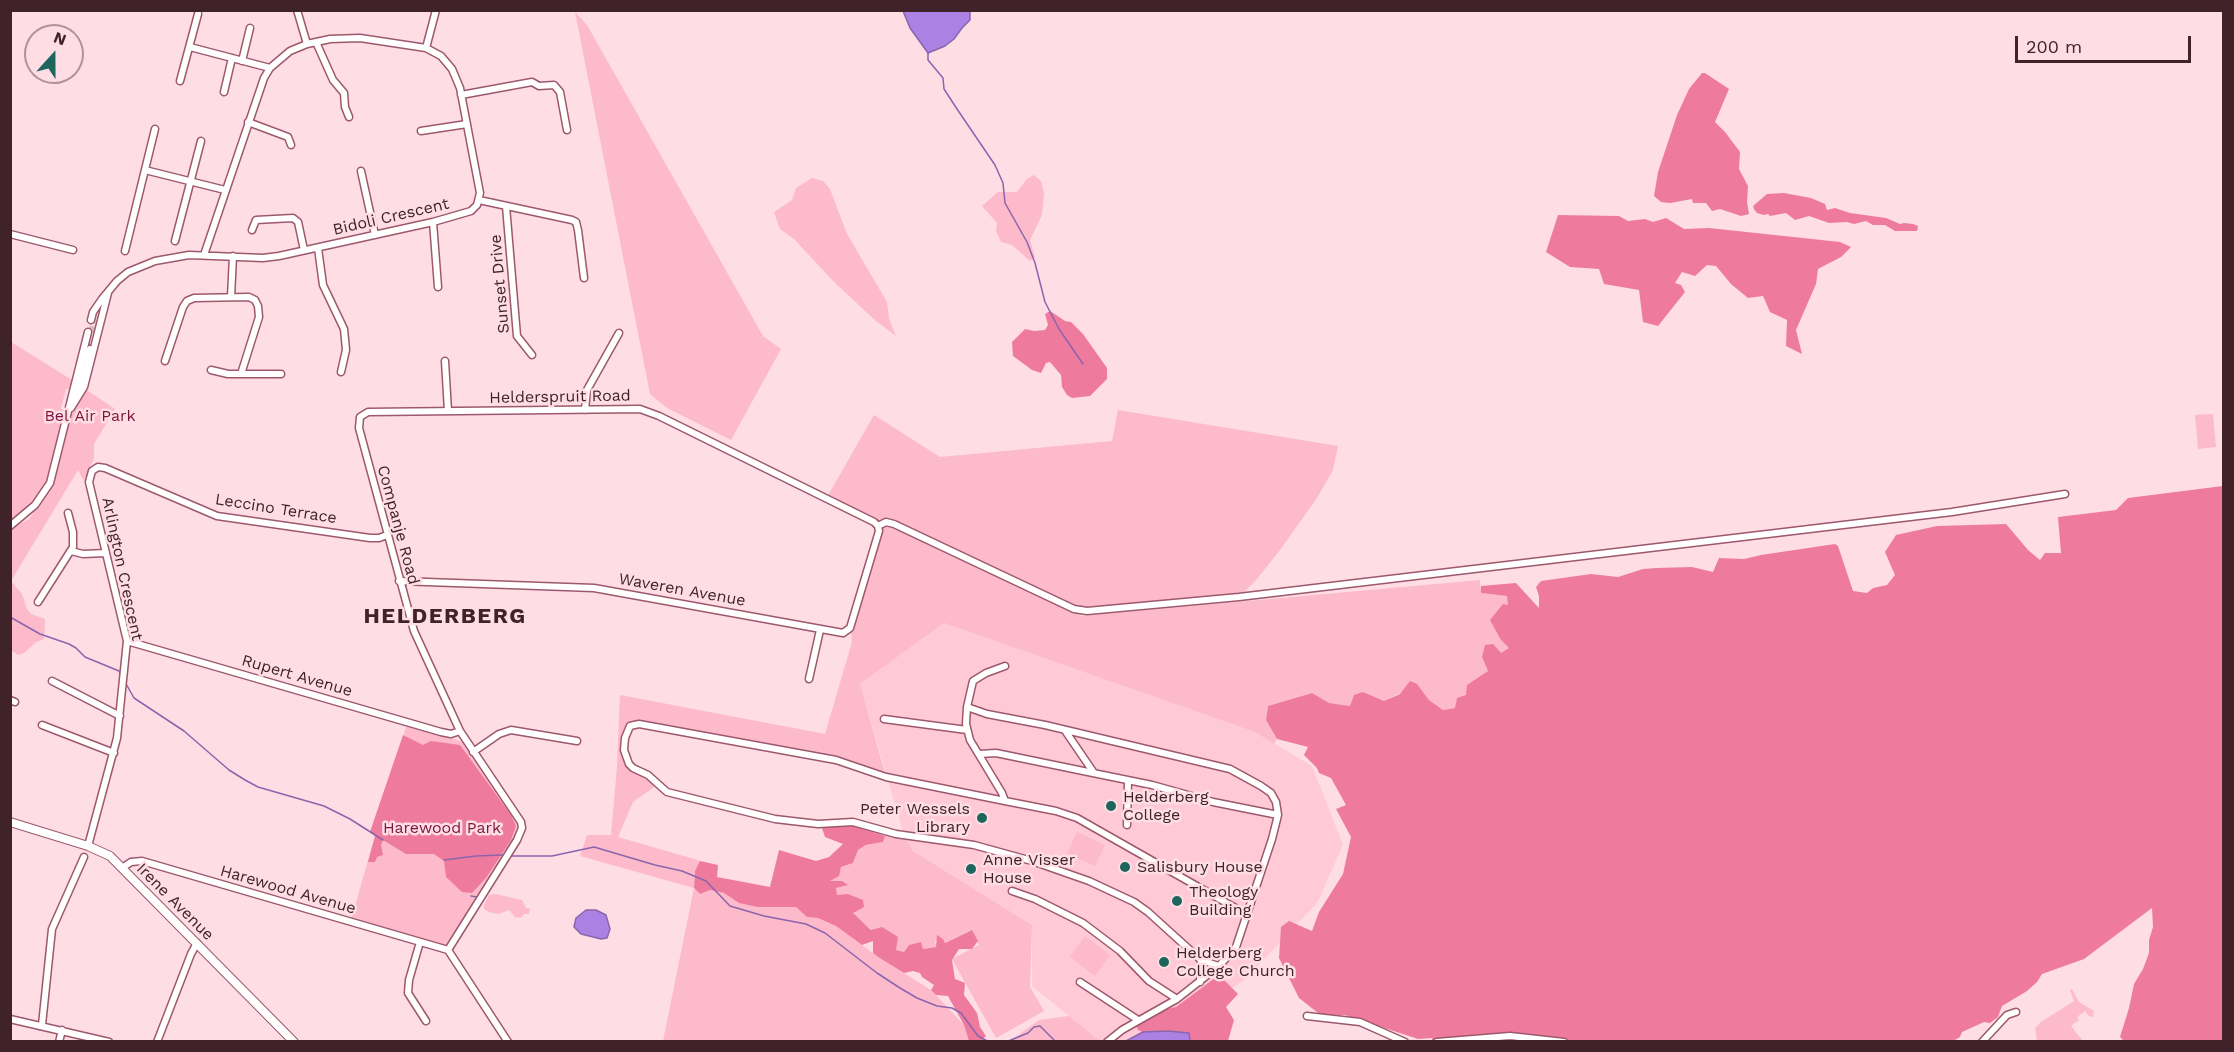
<!DOCTYPE html>
<style>
body{margin:0}
#map{position:relative;width:2234px;height:1052px;overflow:hidden;background:#fedde5;font-family:"Work Sans",sans-serif}
canvas{display:block}
.frame{position:absolute;inset:0;border:12px solid #3f222a;pointer-events:none}
.north{position:absolute;left:24px;top:24px;width:60px;height:60px;box-sizing:border-box;background:#fedde5;border:2px solid #b2929a;border-radius:50%;rotate:21deg;font-size:16px;font-weight:700;line-height:24px;text-align:center;color:#3f222a}
.north::after{content:'';display:block;margin:auto;width:21px;height:27px;background:#1e665d;clip-path:polygon(50% 0,100% 100%,50% 72%,0 100%)}
.scale{position:absolute;left:2015px;top:36px;width:176px;height:27px;box-sizing:border-box;border:3px solid #3f222a;border-top:0;padding-left:8px;font-size:18px;line-height:21px;white-space:nowrap;color:#3f222a;-webkit-text-stroke:4px #fedde5;paint-order:stroke}
</style>
<div id="map">
<canvas width="2234" height="1052"></canvas>
<div class="frame"></div>
<div class="north">N</div>
<div class="scale">200 m</div>
</div>
<script>
const ctx = document.querySelector('canvas').getContext('2d');
ctx.lineJoin = 'round';
function fillPath(path, color) { ctx.fillStyle = color; ctx.fill(path, 'evenodd'); }
const toPath = rows => new Path2D(rows.map(r => 'M' + r).join(''));
function strokePath(path, color, width, dash) { ctx.strokeStyle = color; ctx.lineWidth = width; ctx.lineCap = dash ? 'butt' : 'round'; ctx.setLineDash(dash || []); ctx.stroke(path); }
function drawText(font, color, halo, rows, align = 'center') {
  ctx.font = font + ' "Work Sans",sans-serif'; ctx.lineWidth = 5; ctx.setLineDash([]); ctx.textBaseline = 'middle'; ctx.strokeStyle = halo; ctx.fillStyle = color; for (const [text, x, y, turn = 0] of rows) {
    ctx.save(); ctx.translate(x, y); ctx.rotate((+turn || 0) * Math.PI / 180); ctx.textAlign = isNaN(turn) ? turn : align; if (halo) ctx.strokeText(text, 0, 0); ctx.fillText(text, 0, 0); ctx.restore();
  }
}
fillPath(toPath([
 [944,623,1255,732,1312,766,1343,845,1317,903,1245,979,1160,1041,1100,1041,1032,986,1032,925,913,851,904,835,860,684]
]), '#ffc9d6');
fillPath(toPath([
 [575,12,587,25,763,336,781,349,731,440,667,408,650,394],
 [1034,175,1041,181,1044,193,1042,215,1030,240,1035,257,1030,261,1012,245,1001,242,996,231,997,223,982,206,998,192,1017,192,1027,179],
 [812,178,823,181,830,189,847,234,887,302,889,319,896,336,876,321,834,282,794,239,780,229,774,212,792,200,796,188],
 [11,342,72,380,69,389,66,389,61,409,66,411,47,482,30,507,11,520],
 [85,389,115,409,94,444,94,458,84,481,78,470,11,581,22,594,27,609,31,614,45,619,45,623,44,639,36,642,24,653,18,655,11,650,10,529,29,519,50,490,71,413],
 [1118,410,1338,446,1333,470,1317,498,1280,550,1257,579,1239,597,1082,611,894,524,878,526,826,499,874,415,940,457,1112,441],
 [2213,414,2216,447,2198,449,2195,415],
 [888,524,1082,616,1480,580,1481,593,1507,596,1509,605,1501,640,1509,648,1501,654,1482,657,1488,671,1479,678,1456,708,1443,710,1429,700,1417,684,1384,701,1363,692,1350,706,1329,703,1312,693,1268,706,1266,720,1277,739,1274,744,1255,732,944,623,860,684,886,777,836,760,634,724,625,738,629,764,656,783,654,787,633,802,618,837,701,861,695,871,694,888,700,894,710,890,724,893,739,903,796,907,807,917,818,918,836,926,878,957,931,990,964,1025,971,1041,663,1041,694,888,580,856,587,835,611,835,617,767,620,695,825,734,852,642,851,632,883,527],
 [407,725,463,742,516,817,517,835,448,944,443,946,351,920,375,836,370,832],
 [885,831,904,835,913,851,1032,925,1030,987,1044,1011,996,1038,952,959,979,945,971,930,944,943,935,940,936,947,923,949,921,942,904,952,896,950,852,913,837,896,835,888,847,884,829,881,838,876,841,867,853,863,858,850,867,845,883,842],
 [1077,832,1105,845,1095,866,1067,854],
 [495,894,522,900,526,908,530,909,529,914,524,914,521,918,515,917,509,910,498,914,489,912,484,909,484,905,489,895],
 [1085,936,1110,955,1095,976,1070,957],
 [2072,989,2079,1002,2094,1011,2093,1017,2089,1016,2085,1011,2077,1017,2079,1020,2071,1026,2083,1041,2037,1041,2035,1028,2041,1022,2074,1001,2070,990],
 [1069,1016,1100,1041,1010,1041,1039,1020]
]), '#fcbacb');
fillPath(toPath([
 [1702,73,1705,73,1729,89,1715,122,1725,132,1740,152,1739,169,1748,186,1747,202,1749,214,1741,216,1720,209,1712,211,1706,203,1693,203,1692,199,1670,203,1661,202,1654,196,1658,172,1677,115,1689,89],
 [1784,193,1811,198,1825,204,1827,210,1835,208,1850,213,1886,218,1900,224,1904,223,1913,224,1918,226,1917,231,1895,231,1885,225,1873,225,1866,221,1854,224,1847,222,1829,223,1809,216,1795,220,1786,213,1770,216,1768,214,1764,215,1757,213,1754,209,1753,206,1767,194],
 [1558,215,1619,216,1628,221,1645,219,1653,222,1666,218,1684,229,1709,228,1840,242,1851,247,1841,257,1818,269,1816,284,1796,330,1802,354,1786,346,1787,320,1770,312,1763,296,1748,298,1731,284,1716,266,1707,265,1695,276,1682,272,1675,283,1681,285,1685,292,1658,326,1643,322,1639,290,1604,284,1599,269,1570,267,1546,252],
 [1050,311,1065,321,1071,322,1083,334,1107,368,1107,379,1090,396,1072,398,1067,395,1062,387,1061,375,1050,362,1046,363,1041,373,1032,370,1013,356,1012,342,1025,329,1034,331,1045,330,1048,325,1045,314],
 [2223,486,2223,1041,2125,1042,2120,1037,2129,1008,2134,984,2143,969,2149,953,2149,940,2153,927,2152,908,2084,959,2042,974,2037,982,2027,991,2002,1006,1998,1017,1990,1023,1984,1022,1962,1032,1960,1037,1953,1041,1432,1042,1432,1038,1418,1039,1345,1015,1322,1016,1299,998,1279,958,1281,927,1289,921,1312,931,1319,912,1343,874,1351,837,1336,809,1346,805,1331,778,1319,773,1317,768,1304,755,1308,747,1277,739,1266,720,1268,706,1312,693,1329,703,1350,706,1354,695,1363,692,1384,701,1400,694,1410,681,1417,684,1429,700,1443,710,1455,708,1457,698,1466,695,1467,685,1488,671,1482,657,1485,645,1493,644,1501,653,1509,648,1501,640,1490,620,1503,604,1508,605,1507,596,1481,593,1481,586,1516,583,1539,608,1539,596,1536,587,1541,581,1591,574,1618,577,1643,569,1656,568,1692,567,1713,572,1719,558,1744,559,1761,555,1835,544,1838,546,1853,591,1867,593,1873,588,1887,585,1895,575,1885,552,1896,535,1937,526,2006,524,2028,550,2040,560,2045,553,2061,553,2058,517,2116,510,2128,498],
 [403,735,423,745,431,741,460,745,511,815,516,826,511,840,486,878,472,893,462,892,446,877,444,861,434,854,406,854,383,840,381,845,383,855,377,857,375,862,368,862,375,836,370,832],
 [844,825,854,826,885,836,883,842,866,845,858,850,853,863,841,867,839,876,830,881,842,881,848,885,836,888,837,895,848,894,863,900,864,907,853,913,871,930,882,927,898,937,896,950,904,952,909,945,921,942,923,949,936,947,937,935,943,939,945,943,972,930,978,941,972,949,959,949,952,960,955,979,965,983,964,995,977,1013,980,1027,986,1036,982,1040,969,1041,964,1025,948,996,936,995,931,990,934,985,922,977,920,973,913,971,904,973,878,957,873,953,873,941,862,945,836,926,818,918,807,917,796,907,758,907,739,903,724,893,710,890,700,894,694,888,695,871,700,861,718,865,717,877,770,887,779,850,816,861,829,857,843,844,825,837,822,828],
 [1219,975,1238,994,1226,1007,1234,1020,1228,1041,1190,1041,1177,1033,1143,1032,1138,1030,1136,1026,1141,1020,1158,1011,1176,1007]
]), '#ee7b9d');
const water = toPath([
 [903,11,970,11,970,20,962,28,954,39,945,46,928,53,910,28,903,11],
 [586,910,596,910,606,915,610,929,607,938,601,939,581,934,574,927,576,918,586,910],
 [1168,1031,1189,1033,1190,1041,1126,1041,1143,1032,1168,1031]
]);
fillPath(water, '#ab82e3');
strokePath(water, '#8b65ac', 1.5);
strokePath(toPath([
 [928,53,928,60,943,78,944,89,957,109,995,165,1003,183,1005,203,1027,242,1035,263,1045,302,1059,329,1083,364],
 [10,617,40,634,69,644,76,648,85,657,119,671,121,675],
 [125,682,134,698,184,731,229,770,245,780,258,787,324,806,350,819,383,840],
 [511,856,552,856,594,847,655,865,682,871,706,881,730,906,764,916,806,924,825,933,877,973,900,988,917,998,937,1006,952,1008,961,1013,978,1036,989,1042],
 [444,860,476,856,503,855],
 [471,896,477,897],
 [1006,1042,1028,1033,1034,1027,1040,1026,1056,1042]
]), '#8b65ac', 1.5);
strokePath(toPath([
 [91,332,94,321]
]), '#d8b8c0', 6, [6, 3]);
const minor = toPath([
 [297,10,307,44],
 [316,42,333,80,344,93,345,107,349,117],
 [190,47,270,68],
 [426,48,436,10],
 [242,61,250,28],
 [180,81,198,14],
 [224,92,232,58],
 [461,95,532,82,539,86,554,85,560,92,567,130],
 [248,122,288,137,291,145],
 [421,131,467,124],
 [145,170,225,190],
 [361,171,375,235],
 [479,200,572,220,576,222,578,230,584,278],
 [506,206,517,336,532,355],
 [433,222,438,287],
 [252,230,256,220,293,218,298,222,304,250],
 [10,234,73,250],
 [175,241,201,141],
 [318,248,323,285,344,329,346,350,341,372],
 [125,251,155,129],
 [231,297,233,256],
 [91,320,93,312,102,299,117,281,128,272,155,261,189,255,263,258,279,256,433,222,471,211,477,205,480,193,460,88,452,69,441,56,426,48,360,38,330,39,307,44,290,51,270,68,264,78,204,255],
 [165,361,183,307,187,301,194,298,249,297,255,300,258,306,259,317,241,374],
 [445,361,448,411],
 [211,370,228,374,281,374],
 [76,394,90,349],
 [71,408,84,387,108,293],
 [585,410,587,390,619,333],
 [10,526,35,505,50,483,88,332],
 [878,526,886,522,894,524,1074,609,1087,611,1239,597,1952,512,2065,494],
 [71,551,83,554,106,553],
 [399,581,594,588,843,633,850,628,879,531,878,526],
 [38,602,73,547,73,532,68,513],
 [127,641,441,732,451,734,460,731],
 [1005,666,986,673,973,681,967,707,966,724,970,740,1002,793,1005,801,1056,811,1077,818,1246,914],
 [809,679,820,630],
 [52,681,120,716],
 [10,700,15,702],
 [967,707,987,714,1045,725,1230,769,1261,786,1271,793,1276,802,1278,815,1272,839,1236,947,1219,966,1177,999,1122,1030,1107,1042],
 [884,719,967,730],
 [42,725,114,753],
 [1066,732,1094,773],
 [473,752,499,734,511,730,577,741],
 [979,754,996,753,1093,773,1152,785,1213,802,1278,815],
 [1005,801,886,777,836,760,639,724,630,726,625,738,624,750,629,764,633,768,648,775,667,792,775,819,818,824,853,822,896,834,974,845,1032,861,1089,881,1134,902,1148,912,1201,960,1219,966],
 [1127,825,1128,780],
 [88,846,117,738,127,641,89,482,92,471,98,467,105,468,217,516,370,538,379,538,387,535],
 [122,868,131,862,142,861,448,950],
 [1012,891,1035,899,1083,923,1120,951,1149,981,1177,999],
 [420,942,409,980,408,993,426,1021],
 [448,950,517,840,522,828,521,822,460,731,414,631,359,428,360,417,368,412,640,409,659,416,874,522,878,526],
 [448,950,508,1042],
 [1080,982,1138,1020],
 [1200,982,1201,960],
 [1307,1016,1360,1022,1405,1042],
 [10,1019,109,1042],
 [42,1025,52,929,84,857],
 [59,1042,62,1030],
 [157,1042,191,954,197,943],
 [1437,1042,1510,1036,1564,1042],
 [1982,1042,2007,1015,2016,1012]
]);
const tertiary = toPath([
 [10,822,88,846,110,856,294,1042]
]);
strokePath(minor, '#9d586c', 9);
strokePath(tertiary, '#9d586c', 10);
strokePath(minor, '#fff', 6);
strokePath(tertiary, '#fff', 8);
for (const [x, y, r, color] of [
 [1111,806,6,"#1e665d"],
 [982,818,6,"#1e665d"],
 [1125,867,6,"#1e665d"],
 [971,869,6,"#1e665d"],
 [1177,901,6,"#1e665d"],
 [1164,962,6,"#1e665d"]
]) { const dot = new Path2D(); dot.arc(x, y, r, 0, 2 * Math.PI); ctx.fillStyle = color; ctx.fill(dot); strokePath(dot, '#fedde5', 2); }
drawText('16px', '#3f222a', '#fedde5', [
 ["Bidoli Crescent",391,217,-13],
 ["Sunset Drive",500,284,-95],
 ["Helderspruit Road",560,397,-1],
 ["Leccino Terrace",276,509,9],
 ["Companje Road",398,525,75],
 ["Arlington Crescent",122,569,78],
 ["Waveren Avenue",682,590,10],
 ["Rupert Avenue",297,676,16],
 ["Harewood Avenue",288,890,16],
 ["Irene Avenue",175,902,45]
]);
drawText('16px', '#7d163f', '#fedde5', [
 ["Bel Air Park",90,416],
 ["Harewood Park",442,828]
]);
drawText('16px', '#3f222a', '#fedde5', [
 ["Helderberg",1123,797],
 ["College",1123,815],
 ["Peter Wessels",970,809,"right"],
 ["Library",970,827,"right"],
 ["Anne Visser",983,860],
 ["House",983,878],
 ["Salisbury House",1137,867],
 ["Theology",1189,892],
 ["Building",1189,910],
 ["Helderberg",1176,953],
 ["College Church",1176,971]
], 'left');
ctx.letterSpacing = '1.5px';
drawText('bold 22px', '#3f222a', '#fedde5', [
 ["HELDERBERG",445,617]
]);
ctx.letterSpacing = '0px';
</script>
